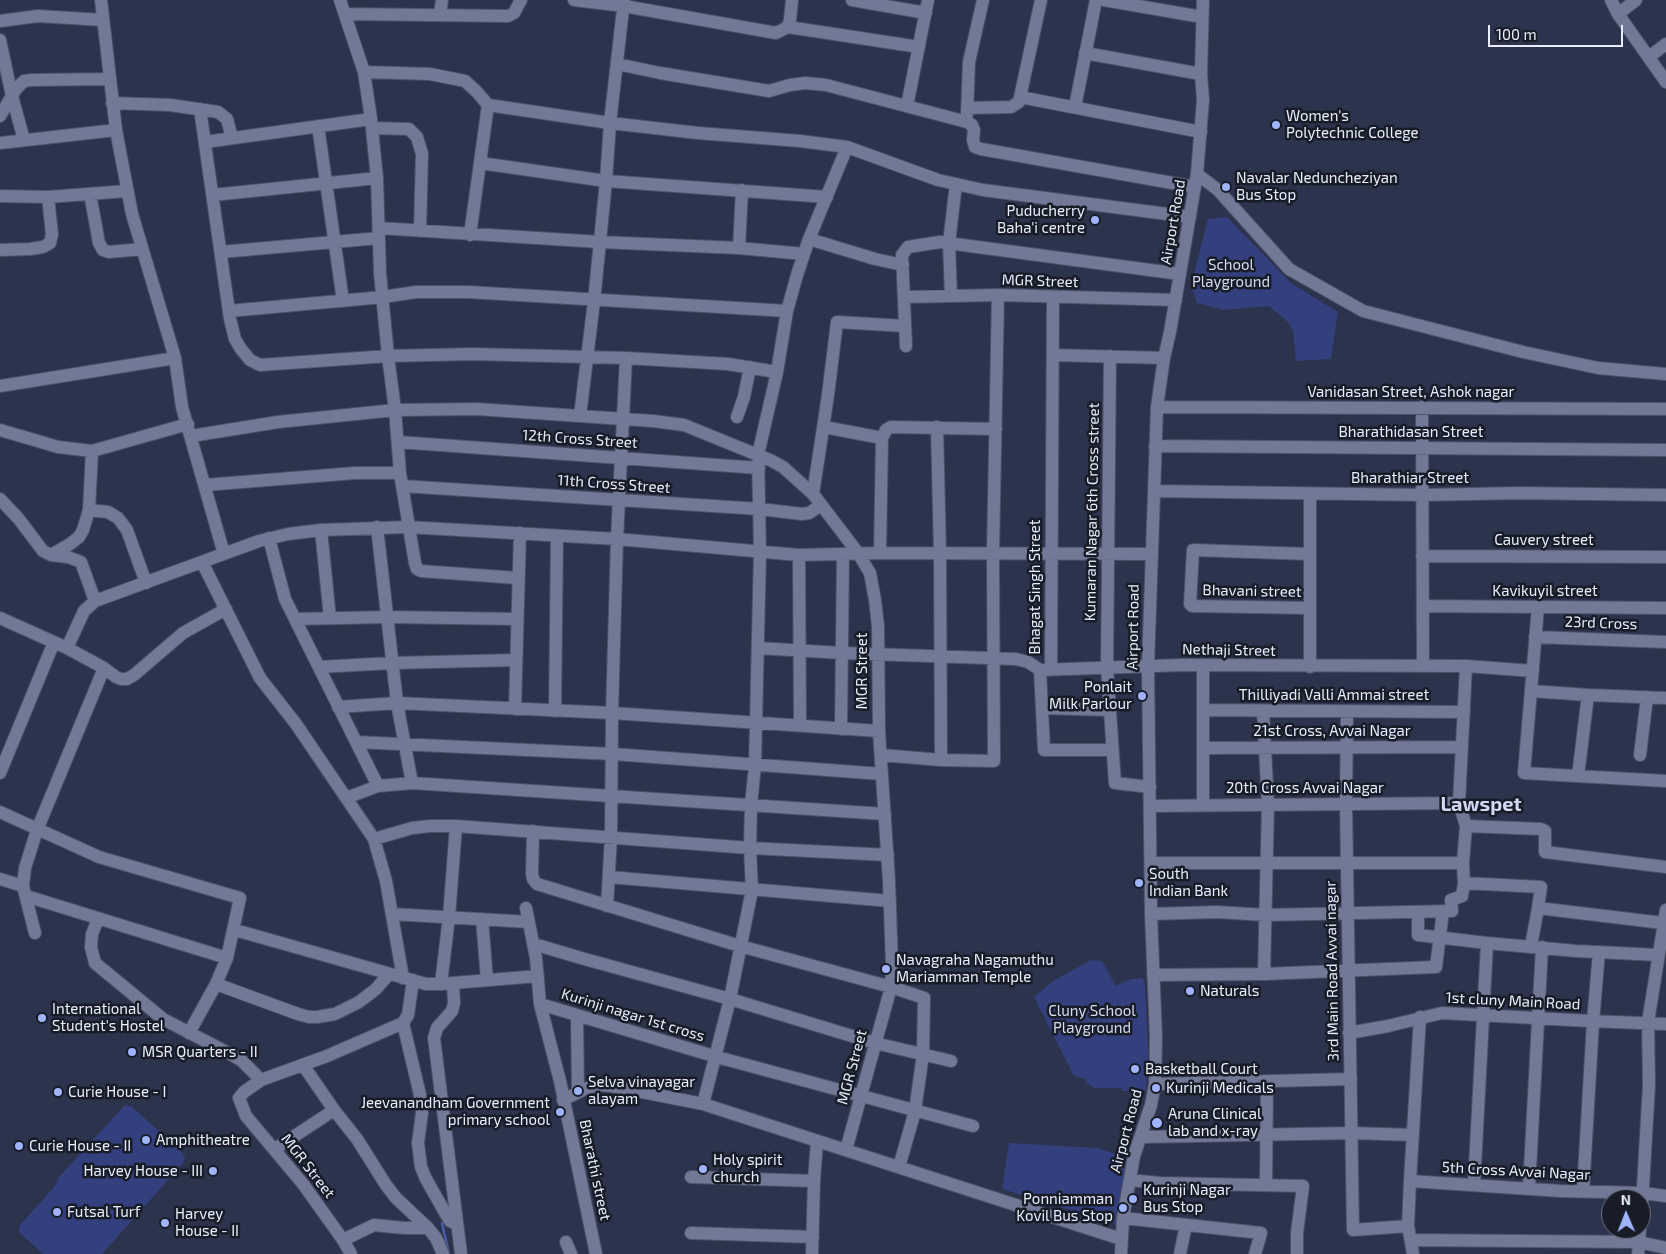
<!DOCTYPE html>
<style>
body{margin:0}
#map{position:relative;width:1666px;height:1254px;overflow:hidden;background:#2c334d;font-family:"Exo 2",sans-serif}
canvas{display:block}
.north{position:absolute;left:1601px;top:1189px;width:50px;height:50px;box-sizing:border-box;background:#181c27;border:1px solid #6b707d;border-radius:50%;rotate:359deg;font-size:14px;font-weight:700;line-height:20px;text-align:center;color:#e8edfe}
.north::after{content:'';display:block;margin:auto;width:18px;height:22px;background:#a0b3fd;clip-path:polygon(50% 0,100% 100%,50% 72%,0 100%)}
.scale{position:absolute;left:1488px;top:25px;width:135px;height:22px;box-sizing:border-box;border:2px solid #e8edfe;border-top:0;padding-left:6px;font-size:15px;line-height:18px;white-space:nowrap;color:#e8edfe;-webkit-text-stroke:4px #181c27;paint-order:stroke}
</style>
<div id="map">
<canvas width="1666" height="1254"></canvas>
<div class="north">N</div>
<div class="scale">100 m</div>
</div>
<script>
const ctx = document.querySelector('canvas').getContext('2d');
ctx.lineJoin = 'round';
function fillPath(path, color) { ctx.fillStyle = color; ctx.fill(path, 'evenodd'); }
const toPath = rows => new Path2D(rows.map(r => 'M' + r).join(''));
function strokePath(path, color, width, dash) { ctx.strokeStyle = color; ctx.lineWidth = width; ctx.lineCap = dash ? 'butt' : 'round'; ctx.setLineDash(dash || []); ctx.stroke(path); }
function drawText(font, color, halo, rows, align = 'center') {
  ctx.font = font + ' "Exo 2",sans-serif'; ctx.lineWidth = 5; ctx.setLineDash([]); ctx.textBaseline = 'middle'; ctx.strokeStyle = halo; ctx.fillStyle = color; for (const [text, x, y, turn = 0] of rows) {
    ctx.save(); ctx.translate(x, y); ctx.rotate((+turn || 0) * Math.PI / 180); ctx.textAlign = isNaN(turn) ? turn : align; if (halo) ctx.strokeText(text, 0, 0); ctx.fillText(text, 0, 0); ctx.restore();
  }
}
fillPath(toPath([
 [1227,217,1291,283,1338,312,1331,359,1296,361,1293,331,1289,323,1269,306,1223,310,1197,303,1191,286,1208,219],
 [1091,960,1102,961,1116,986,1131,979,1143,978,1145,986,1148,1051,1146,1091,1122,1091,1122,1088,1095,1088,1086,1083,1086,1079,1074,1076,1034,997,1053,981],
 [125,1105,131,1106,182,1152,185,1157,183,1163,102,1254,43,1254,19,1232,20,1225,55,1186,59,1177],
 [1009,1143,1097,1148,1130,1159,1120,1225,1002,1189]
]), '#34407e');
strokePath(toPath([
 [442,1223,449,1254]
]), '#4b5ba5', 2.5);
const minor = toPath([
 [101,0,116,130,132,214,175,358,182,407,224,554],
 [340,0,364,72,371,119,377,178,380,273,388,356,395,410,400,473,415,563,417,569,421,571,517,578],
 [574,0,624,6,776,33,788,27,790,20,792,0],
 [852,0,926,13],
 [1104,0,1202,17],
 [1611,0,1618,14,1666,82],
 [345,14,508,16,514,13,521,0],
 [440,14,442,0],
 [1618,14,1636,0],
 [0,21,38,16,103,20],
 [788,27,919,47],
 [0,40,12,96,24,140],
 [1085,53,1201,74],
 [1649,57,1666,44],
 [617,64,660,73,769,91,790,85,805,83,826,85,967,122,972,125,974,130,973,140,975,147,981,149,1195,187],
 [364,72,430,74,465,81,477,92,488,105],
 [1020,97,1201,132],
 [112,103,170,105,218,112,227,119,232,138],
 [488,105,610,123,698,133,800,141,847,147,938,180,983,190,1190,217],
 [907,106,928,0],
 [1075,107,1096,0],
 [967,108,1011,107,1019,102,1041,0],
 [200,109,230,319,235,339,241,349,250,360,260,365,388,356,473,354,626,358,728,364,777,372],
 [967,114,969,62,983,0],
 [0,116,16,89,24,81,32,80,109,79],
 [318,126,343,301],
 [372,128,409,129,417,137,422,154,420,231],
 [205,142,371,119],
 [0,143,116,130],
 [847,147,809,239,797,275,787,311,777,372,758,455,760,552,755,765,751,805,750,848,752,890,730,999,703,1104,1121,1239],
 [480,163,606,181,827,197],
 [1197,174,1218,190,1289,269,1363,311,1523,352,1598,368,1666,374],
 [90,194,99,243,103,250,109,252,142,249],
 [213,195,377,178],
 [0,196,48,197,127,191],
 [379,228,600,242,739,248,804,254],
 [470,235,488,105],
 [809,239,875,259,903,265],
 [739,248,742,190],
 [0,250,30,249,43,247,50,243,52,234,48,197],
 [221,252,379,238],
 [951,296,949,243,956,184],
 [904,297,998,295,1176,300],
 [229,311,383,297,416,292,468,292,787,311],
 [906,346,902,255,908,247,940,242,1180,274],
 [1053,355,1164,358],
 [1110,356,1107,668,1115,783,1150,787],
 [0,386,175,358],
 [1157,407,1666,409],
 [1422,407,1423,666],
 [580,416,594,301,606,181,610,123,624,0],
 [737,417,744,397,750,367],
 [824,427,882,438,880,553],
 [937,427,940,553,941,760],
 [0,430,58,447,92,451,188,424],
 [191,436,278,422,395,410,477,409,653,421,684,425,770,460,783,467,813,494,858,553,870,573,875,600,878,626,879,731,889,881,892,965,891,987,846,1150],
 [882,438,886,430,891,427,996,429],
 [398,442,759,468],
 [1155,446,1666,450],
 [205,485,355,473,400,473],
 [402,486,760,509,802,514,809,513,821,505],
 [1155,491,1423,495,1519,493,1666,495],
 [813,494,828,395,837,322,905,326],
 [1310,494,1310,667],
 [0,499,18,518,43,551,51,555,68,557,81,562,95,601],
 [89,510,108,512,118,518,127,530,146,583],
 [377,527,397,703,412,783],
 [321,530,330,618],
 [269,538,285,599,378,786],
 [51,555,70,544,79,537,83,530,89,510,92,451],
 [799,555,800,726],
 [1422,556,1666,557],
 [202,562,260,678,296,724,374,839,386,881,403,978],
 [1423,606,1666,608],
 [1538,607,1524,773,1666,781],
 [1309,608,1192,606,1190,604,1193,550,1309,554],
 [0,618,67,648,104,668,116,677,121,679,127,679,134,675,183,633,226,609],
 [295,619,388,617,517,619],
 [1535,637,1666,642],
 [67,648,84,611,95,601,259,541,288,534,321,530,408,527,617,539,799,555,880,553,1151,554],
 [758,648,842,653,1016,659,1028,662,1040,670],
 [1203,665,1203,805],
 [1466,666,1459,803,1466,826,1541,829,1545,831,1545,852,1666,867],
 [319,667,392,663,516,660],
 [1051,669,1053,298],
 [1531,691,1588,695],
 [338,707,397,703,612,713,879,731],
 [1043,708,1110,710],
 [515,709,520,533],
 [1204,710,1464,712],
 [555,711,557,536],
 [1263,711,1268,805,1264,974],
 [1347,711,1346,805,1353,1230,1408,1226],
 [841,729,843,554],
 [356,742,613,754,882,774],
 [1203,748,1462,747],
 [1112,750,1044,750,1040,670,1182,665,1466,666,1533,671],
 [881,755,941,760,994,761,993,553,998,295],
 [1640,755,1647,697],
 [0,773,54,642],
 [1578,776,1588,695,1666,698],
 [346,798,378,786,412,783,885,814],
 [1150,806,1459,803],
 [0,812,99,857,240,898,227,958,216,984,189,1033],
 [533,831,532,874,533,879,537,884,740,946,891,987,924,998,923,1054,915,1111,899,1167],
 [374,839,412,828,430,826,456,826,750,848,888,855],
 [1151,863,1463,863,1464,883],
 [1463,863,1466,826],
 [609,877,890,901],
 [0,879,23,886],
 [26,896,227,958],
 [607,906,611,837,612,713,617,539,626,358],
 [526,908,536,958,540,1004,560,1081,596,1254],
 [1418,912,1418,935,1487,943,1576,951,1658,955],
 [392,914,529,922],
 [1151,914,1216,912,1266,915,1452,911,1451,900,1462,896,1464,883,1541,887,1538,908],
 [98,919,92,934,91,947,95,963,163,1019,234,1056,242,1061,261,1080],
 [482,919,487,980],
 [235,930,426,984,441,984,538,976],
 [35,933,23,886,25,868,37,830,104,668],
 [534,944,581,958,730,999,875,1043,951,1061],
 [1531,946,1538,908,1663,923],
 [1153,975,1264,974,1436,967,1443,911],
 [453,983,454,1003,452,1011,437,1028,434,1038,461,1254],
 [216,984,298,1014,309,1017,317,1017,335,1014,359,1002,376,989,389,974],
 [441,984,449,917,456,826],
 [540,1004,717,1057,973,1126],
 [577,1016,578,1092],
 [1420,1017,1410,1181,1561,1191,1643,1193,1666,1196],
 [403,1023,420,1095,422,1113,418,1143,421,1167,426,1179,447,1216,450,1221,457,1224],
 [1349,1033,1388,1026,1442,1013,1590,1021,1666,1024],
 [303,1065,334,1110,357,1139,386,1185,396,1198,428,1228,436,1238,443,1254],
 [1155,1084,1351,1079],
 [563,1100,587,1088,600,1085,611,1086,703,1104],
 [1141,1137,1352,1133,1413,1135],
 [275,1149,334,1110],
 [691,1177,814,1181],
 [1130,1180,1160,1183,1303,1186,1297,1233,1297,1254],
 [1410,1181,1408,1226,1413,1254],
 [1266,1184,1267,1082],
 [1474,1185,1487,943],
 [1529,1188,1542,947],
 [1583,1191,1593,1022,1599,952],
 [1123,1218,1261,1233,1255,1254],
 [1641,1221,1649,1085,1648,1022,1666,910],
 [691,1233,813,1237],
 [343,1240,374,1225,404,1228,428,1228],
 [1411,1240,1639,1242,1666,1248],
 [566,1242,571,1254],
 [351,1254,343,1240,303,1184,246,1116,239,1098,244,1092,261,1080,327,1056,403,1023,408,1015,413,980],
 [812,1254,814,1181,817,1141],
 [1121,1254,1123,1218,1134,1156,1151,1105,1155,1084,1156,1037,1151,914,1148,666,1157,407,1164,358,1170,332,1197,174,1203,100,1201,74,1203,0],
 [1180,1254,1186,1225],
 [1638,1254,1640,1229]
]);
strokePath(minor, '#4c5167', 14);
strokePath(minor, '#717996', 12);
for (const [x, y, r, color] of [
 [1276,125,5,"#a0b3fd"],
 [1226,187,5,"#a0b3fd"],
 [1095,220,5,"#a0b3fd"],
 [1142,696,5,"#a0b3fd"],
 [1139,883,5,"#a0b3fd"],
 [886,969,5,"#a0b3fd"],
 [1190,991,5,"#a0b3fd"],
 [42,1018,5,"#a0b3fd"],
 [132,1052,5,"#a0b3fd"],
 [1135,1069,5,"#a0b3fd"],
 [1156,1088,5,"#a0b3fd"],
 [578,1091,5,"#a0b3fd"],
 [58,1092,5,"#a0b3fd"],
 [560,1112,5,"#a0b3fd"],
 [1157,1123,6,"#a0b3fd"],
 [146,1140,5,"#a0b3fd"],
 [19,1146,5,"#a0b3fd"],
 [703,1169,5,"#a0b3fd"],
 [213,1171,5,"#a0b3fd"],
 [1133,1199,5,"#a0b3fd"],
 [1123,1208,5,"#a0b3fd"],
 [57,1212,5,"#a0b3fd"],
 [165,1223,5,"#a0b3fd"]
]) { const dot = new Path2D(); dot.arc(x, y, r, 0, 2 * Math.PI); ctx.fillStyle = color; ctx.fill(dot); strokePath(dot, '#181c27', 2); }
drawText('15px', '#e8edfe', '#181c27', [
 ["Women's",1286,116],
 ["Polytechnic College",1286,133],
 ["Navalar Neduncheziyan",1236,178],
 ["Bus Stop",1236,195],
 ["Puducherry",1085,211,"right"],
 ["Baha'i centre",1085,228,"right"],
 ["Ponlait",1132,687,"right"],
 ["Milk Parlour",1132,704,"right"],
 ["South",1149,874],
 ["Indian Bank",1149,891],
 ["Navagraha Nagamuthu",896,960],
 ["Mariamman Temple",896,977],
 ["Naturals",1200,991],
 ["International",52,1009],
 ["Student's Hostel",52,1026],
 ["MSR Quarters - II",142,1052],
 ["Basketball Court",1145,1069],
 ["Selva vinayagar",588,1082],
 ["alayam",588,1099],
 ["Kurinji Medicals",1166,1088],
 ["Curie House - I",68,1092],
 ["Jeevanandham Government",550,1103,"right"],
 ["primary school",550,1120,"right"],
 ["Aruna Clinical",1168,1114],
 ["lab and x-ray",1168,1131],
 ["Amphitheatre",156,1140],
 ["Curie House - II",29,1146],
 ["Holy spirit",713,1160],
 ["church",713,1177],
 ["Harvey House - III",203,1171,"right"],
 ["Kurinji Nagar",1143,1190],
 ["Bus Stop",1143,1207],
 ["Ponniamman",1113,1199,"right"],
 ["Kovil Bus Stop",1113,1216,"right"],
 ["Futsal Turf",67,1212],
 ["Harvey",175,1214],
 ["House - II",175,1231]
], 'left');
drawText('15px', '#e8edfe', '#181c27', [
 ["Airport Road",1173,222,-80],
 ["MGR Street",1040,281,2],
 ["Vanidasan Street, Ashok nagar",1411,392],
 ["Bharathidasan Street",1411,432],
 ["12th Cross Street",580,439,4],
 ["Bharathiar Street",1410,478],
 ["11th Cross Street",614,484,4],
 ["Kumaran Nagar 6th Cross street",1092,512,-89],
 ["Cauvery street",1544,540],
 ["Bhagat Singh Street",1035,587,-90],
 ["Bhavani street",1252,591,1],
 ["Kavikuyil street",1545,591],
 ["23rd Cross",1601,623,2],
 ["Airport Road",1133,627,-89],
 ["Nethaji Street",1229,650,1],
 ["MGR Street",862,671,-90],
 ["Thilliyadi Valli Ammai street",1334,695],
 ["21st Cross, Avvai Nagar",1332,731],
 ["20th Cross Avvai Nagar",1305,788],
 ["3rd Main Road Avvai nagar",1332,971,-91],
 ["1st cluny Main Road",1513,1001,3],
 ["Kurinji nagar 1st cross",633,1015,17],
 ["MGR Street",852,1067,-75],
 ["Airport Road",1126,1131,-75],
 ["MGR Street",308,1166,52],
 ["Bharathi street",595,1170,78],
 ["5th Cross Avvai Nagar",1516,1171,3]
]);
drawText('15px', '#d6dcf1', '#181c27', [
 ["School",1231,265],
 ["Playground",1231,282],
 ["Cluny School",1092,1011],
 ["Playground",1092,1028]
]);
drawText('bold 20px', '#d1d9f5', '#181c27', [
 ["Lawspet",1481,804]
]);
</script>
